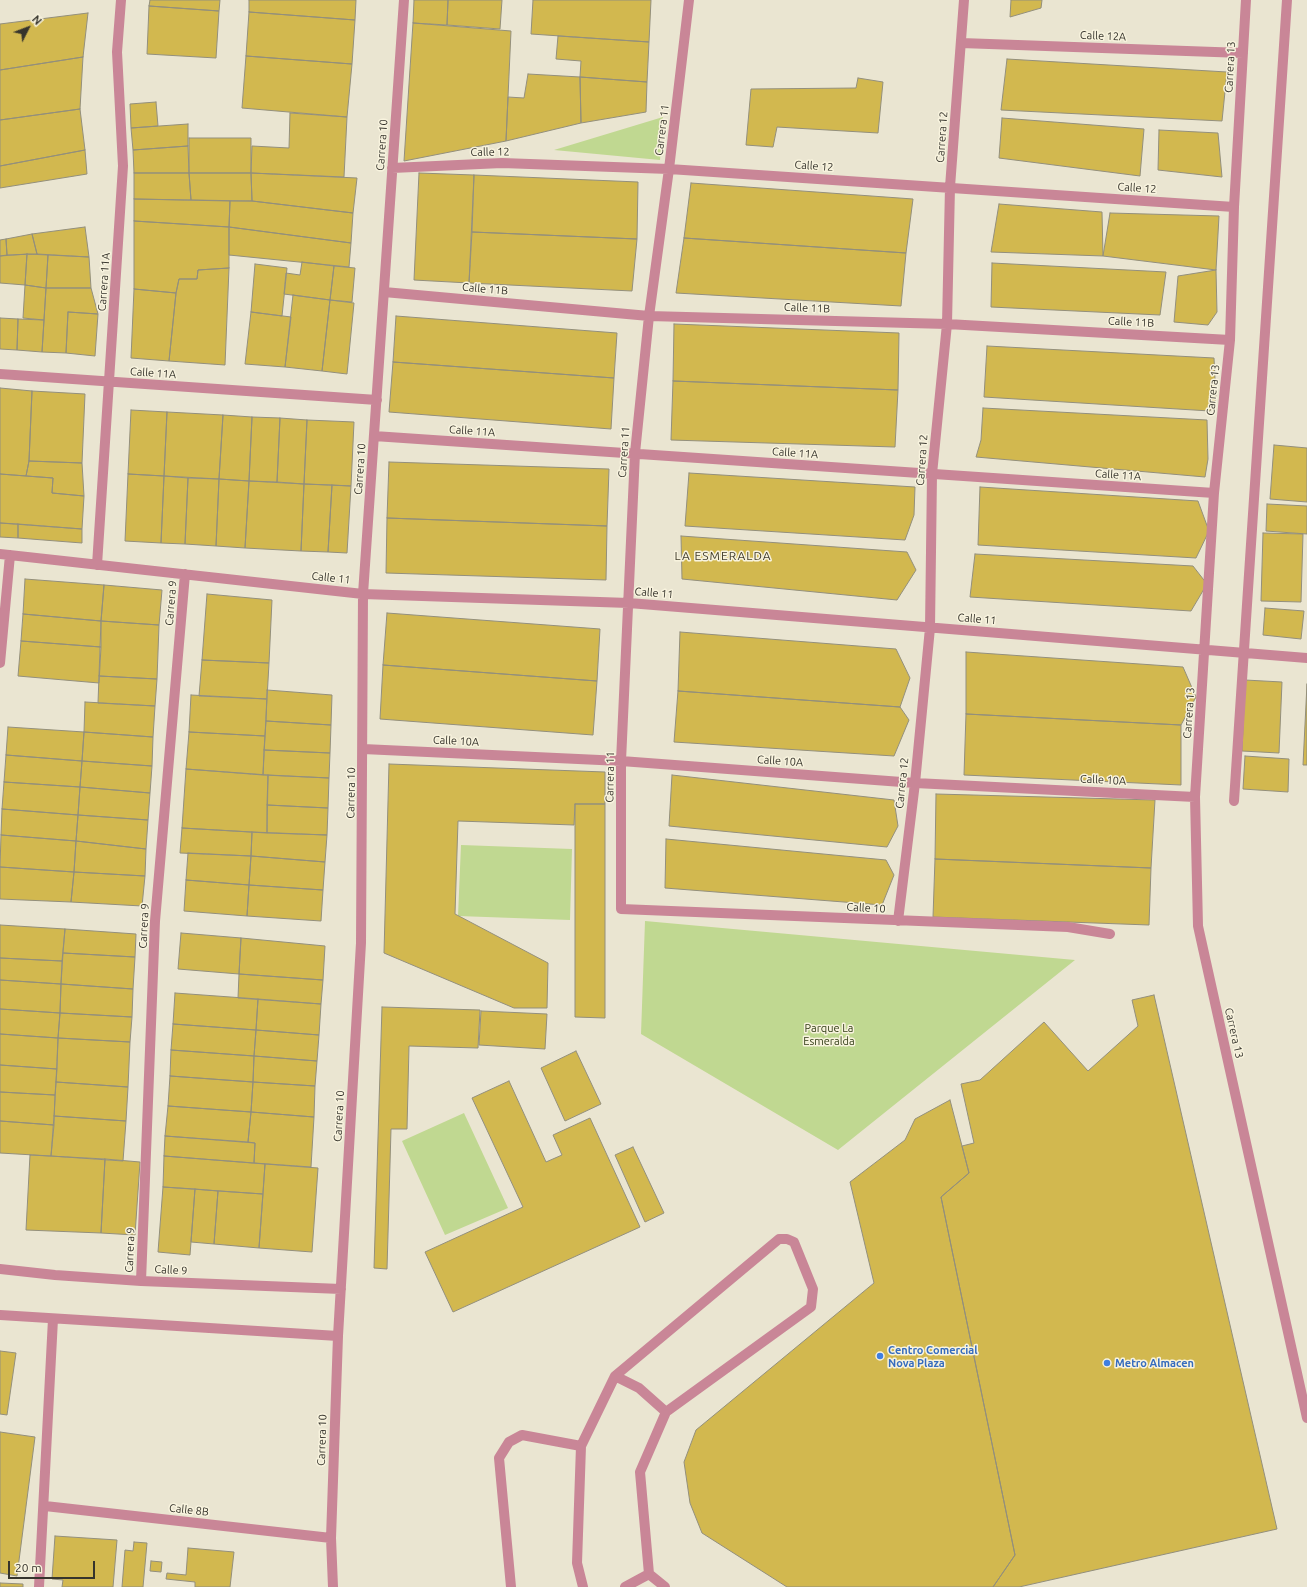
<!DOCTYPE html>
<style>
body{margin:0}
#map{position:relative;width:1307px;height:1587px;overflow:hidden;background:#eae5d1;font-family:Ubuntu,sans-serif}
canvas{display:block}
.north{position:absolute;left:8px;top:8px;width:40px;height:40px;-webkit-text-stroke:3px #f8f3de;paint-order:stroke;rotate:48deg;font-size:11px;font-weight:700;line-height:16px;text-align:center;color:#36342c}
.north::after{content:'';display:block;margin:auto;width:14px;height:18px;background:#36342c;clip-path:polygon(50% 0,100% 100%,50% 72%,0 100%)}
.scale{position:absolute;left:8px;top:1561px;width:87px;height:18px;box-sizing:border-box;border:2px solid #36342c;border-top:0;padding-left:5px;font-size:12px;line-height:14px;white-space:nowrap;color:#36342c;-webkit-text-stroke:3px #f8f3de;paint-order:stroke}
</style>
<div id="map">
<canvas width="1307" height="1587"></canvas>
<div class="north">N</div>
<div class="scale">20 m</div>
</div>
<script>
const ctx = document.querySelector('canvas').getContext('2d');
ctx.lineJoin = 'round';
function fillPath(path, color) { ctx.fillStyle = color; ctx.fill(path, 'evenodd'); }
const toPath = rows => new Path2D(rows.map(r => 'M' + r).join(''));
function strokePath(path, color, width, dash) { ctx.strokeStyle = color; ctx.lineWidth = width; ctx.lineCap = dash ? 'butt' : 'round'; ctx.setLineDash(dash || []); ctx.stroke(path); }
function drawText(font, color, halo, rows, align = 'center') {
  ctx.font = font + ' Ubuntu,sans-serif'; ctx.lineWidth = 3; ctx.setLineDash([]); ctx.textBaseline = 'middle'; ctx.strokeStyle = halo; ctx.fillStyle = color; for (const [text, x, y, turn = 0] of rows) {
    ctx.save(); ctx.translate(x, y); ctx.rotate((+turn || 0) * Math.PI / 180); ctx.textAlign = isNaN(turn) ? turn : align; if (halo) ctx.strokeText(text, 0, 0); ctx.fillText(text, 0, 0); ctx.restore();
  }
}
fillPath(toPath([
 [663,117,660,160,554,150],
 [461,845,572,849,570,920,458,916],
 [645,921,1075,960,838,1150,641,1034],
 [464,1113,508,1208,445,1235,402,1141]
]), '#c0d891');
const building = toPath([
 [150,0,220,0,219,11,149,6,150,0],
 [249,0,356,0,355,20,249,12,249,0],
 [414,0,448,0,447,25,413,23,414,0],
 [448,0,502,0,500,29,447,25,448,0],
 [533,0,651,0,649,42,531,34,533,0],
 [1011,0,1042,0,1041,8,1010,17,1011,0],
 [149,6,219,11,216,58,147,54,149,6],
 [249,12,355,20,352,64,246,56,249,12],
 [88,13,83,57,0,70,0,24,88,13],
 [413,23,511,31,506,141,404,161,413,23],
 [558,36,649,42,647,82,580,77,581,61,556,59,558,36],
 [246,56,352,64,347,117,242,108,246,56],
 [83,57,80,109,0,120,0,70,83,57],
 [1007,59,1227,72,1222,121,1001,110,1007,59],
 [528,74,580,77,581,123,506,141,508,97,524,98,528,74],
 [580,77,647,82,646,112,581,123,580,77],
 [858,78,883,82,878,133,777,127,773,147,746,145,751,89,856,88,858,78],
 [156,102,158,126,131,128,130,104,156,102],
 [80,109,85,150,0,166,0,120,80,109],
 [290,113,347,117,344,177,251,173,252,146,289,148,290,113],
 [1002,118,1144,129,1140,176,999,158,1002,118],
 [188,124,188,146,133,150,131,128,188,124],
 [1159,130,1218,133,1222,177,1158,170,1159,130],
 [189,138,251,138,251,173,189,173,189,138],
 [188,146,189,173,134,173,133,150,188,146],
 [85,150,87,174,0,188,0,166,85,150],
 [134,173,189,173,191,200,134,199,134,173],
 [189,173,251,173,252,201,191,200,189,173],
 [251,173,357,178,353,213,252,201,251,173],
 [419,173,474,175,469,283,414,280,419,173],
 [474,175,638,182,637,239,472,232,474,175],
 [691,183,913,199,906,253,684,238,691,183],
 [134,199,230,201,229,227,134,221,134,199],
 [230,201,252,201,353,213,351,243,229,227,230,201],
 [999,204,1102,212,1103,256,991,252,999,204],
 [1110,213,1219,216,1216,270,1103,256,1110,213],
 [134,221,229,227,229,268,198,270,197,279,179,279,176,293,134,289,134,221],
 [85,227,89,257,37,254,32,234,85,227],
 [229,227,351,243,349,267,229,255,229,227],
 [472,232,637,239,632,291,469,283,472,232],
 [32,234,37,254,7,255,6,239,32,234],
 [684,238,906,253,901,306,676,293,684,238],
 [6,239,7,255,0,256,0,240,6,239],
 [27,254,25,285,0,283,0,256,27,254],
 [27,254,48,255,46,288,25,285,27,254],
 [48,255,89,257,91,288,46,288,48,255],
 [302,262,334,266,330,300,284,294,286,273,300,275,302,262],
 [992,263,1166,272,1160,315,991,307,992,263],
 [255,264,287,268,282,316,251,312,255,264],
 [334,266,355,268,352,302,330,300,334,266],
 [229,268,225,365,169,361,176,293,179,279,197,279,198,270,229,268],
 [1216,270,1217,312,1208,325,1174,322,1178,276,1216,270],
 [25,285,46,288,44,320,23,318,25,285],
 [46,288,91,288,98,314,68,312,66,353,42,352,46,288],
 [134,289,176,293,169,361,131,358,134,289],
 [293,295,330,300,322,371,285,367,293,295],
 [330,300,354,303,347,374,322,371,330,300],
 [68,312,98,314,95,356,66,353,68,312],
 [251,312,291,317,285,367,245,364,251,312],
 [396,316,617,333,614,378,393,362,396,316],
 [0,318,18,319,17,350,0,349,0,318],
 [18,319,44,320,42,352,17,350,18,319],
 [674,324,899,333,898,390,673,381,674,324],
 [987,346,1214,358,1216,399,1210,411,984,397,987,346],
 [393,362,614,378,611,429,389,412,393,362],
 [673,381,898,390,895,447,671,440,673,381],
 [0,388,32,391,29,461,26,476,0,474,0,388],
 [32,391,85,394,82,463,29,461,32,391],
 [983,408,1207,420,1208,459,1205,477,976,457,981,440,983,408],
 [131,410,167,412,164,476,128,474,131,410],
 [167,412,223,415,219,479,164,476,167,412],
 [223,415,252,417,249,481,219,479,223,415],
 [252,417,280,418,277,482,249,481,252,417],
 [280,418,307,420,304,484,277,482,280,418],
 [307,420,354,422,351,486,304,484,307,420],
 [1274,445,1307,448,1307,502,1270,499,1274,445],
 [29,461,82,463,84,496,52,493,53,478,26,476,29,461],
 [389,462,609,469,607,526,387,518,389,462],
 [689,473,915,487,914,515,905,540,685,526,689,473],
 [0,474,53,478,52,493,84,496,82,529,0,523,0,474],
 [128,474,164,476,161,543,125,541,128,474],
 [164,476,188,478,185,544,161,543,164,476],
 [188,478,219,479,216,546,185,544,188,478],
 [219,479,249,481,245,548,216,546,219,479],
 [249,481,304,484,301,551,245,548,249,481],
 [304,484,332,485,328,552,301,551,304,484],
 [332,485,351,486,347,553,328,552,332,485],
 [980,487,1198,501,1209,531,1196,558,978,545,980,487],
 [1267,504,1307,506,1307,534,1266,531,1267,504],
 [387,518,607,526,606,580,386,573,387,518],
 [0,523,18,524,18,538,0,537,0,523],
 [18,524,82,529,82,543,18,538,18,524],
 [1263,533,1303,534,1301,602,1261,601,1263,533],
 [681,536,907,552,916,570,897,600,682,579,681,536],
 [975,554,1193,566,1207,584,1191,611,970,597,975,554],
 [25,579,104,585,101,621,23,614,25,579],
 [104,585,162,590,159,625,101,621,104,585],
 [207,594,272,600,269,663,202,660,207,594],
 [1265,608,1304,611,1301,639,1263,635,1265,608],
 [387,613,600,629,597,681,383,665,387,613],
 [23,614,101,621,101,647,21,641,23,614],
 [101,621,159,625,157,679,99,676,101,621],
 [680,632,896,649,910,678,900,707,678,691,680,632],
 [21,641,101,647,99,683,18,676,21,641],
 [966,652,1183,667,1196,697,1181,725,966,714,966,652],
 [202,660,269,663,267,699,199,696,202,660],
 [383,665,597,681,593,735,380,719,383,665],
 [99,676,157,679,155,706,98,703,99,676],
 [1245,680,1282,682,1279,753,1242,751,1245,680],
 [1307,684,1307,765,1303,765,1307,684],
 [267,690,332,695,331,725,266,721,267,690],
 [678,691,900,707,909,720,894,756,674,742,678,691],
 [191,695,267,699,265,736,189,732,191,695],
 [85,702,155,706,153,737,84,732,85,702],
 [966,714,1181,725,1181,785,964,775,966,714],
 [266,721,331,725,330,753,264,750,266,721],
 [8,727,84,732,82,761,6,755,8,727],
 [84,732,153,737,152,766,82,761,84,732],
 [189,732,265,736,263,775,186,769,189,732],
 [264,750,330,753,329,778,263,775,264,750],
 [6,755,82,761,80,787,4,782,6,755],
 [1245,756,1289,759,1288,792,1243,789,1245,756],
 [82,761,152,766,150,793,80,787,82,761],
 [389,764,605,772,605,804,575,804,574,825,458,821,455,914,548,963,547,1008,514,1008,384,953,389,764],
 [186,769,268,775,267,833,182,828,186,769],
 [268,775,329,778,328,808,267,805,268,775],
 [672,775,894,800,898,826,887,847,669,826,672,775],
 [4,782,80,787,78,815,2,809,4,782],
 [80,787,150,793,148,820,78,815,80,787],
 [936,794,1155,800,1151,868,935,859,936,794],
 [575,804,605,804,605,1018,575,1017,575,804],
 [267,805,328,808,327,835,267,833,267,805],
 [2,809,78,815,76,841,1,835,2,809],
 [78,815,148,820,146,849,76,841,78,815],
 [182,828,252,832,251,856,180,853,182,828],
 [252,832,327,835,325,862,251,856,252,832],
 [1,835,76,841,74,872,0,867,1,835],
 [666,839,886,860,894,875,882,905,665,888,666,839],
 [76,841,146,849,145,876,74,872,76,841],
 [188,853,251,856,249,885,186,880,188,853],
 [251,856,325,862,323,890,249,885,251,856],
 [935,859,1151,868,1149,925,933,917,935,859],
 [0,867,74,872,71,902,0,899,0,867],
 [74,872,145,876,142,906,71,902,74,872],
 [186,880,249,885,247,916,184,911,186,880],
 [249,885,323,890,321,921,247,916,249,885],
 [0,925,65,929,62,961,0,958,0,925],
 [65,929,136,934,135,957,63,953,65,929],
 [181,933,241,938,239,974,178,969,181,933],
 [241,938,325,946,323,980,239,974,241,938],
 [63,953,135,957,133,989,61,984,63,953],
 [0,958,62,961,61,984,0,980,0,958],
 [239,974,323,980,321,1004,238,998,239,974],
 [0,980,61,984,60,1013,0,1009,0,980],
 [61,984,133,989,132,1017,60,1013,61,984],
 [175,993,258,999,256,1030,173,1024,175,993],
 [1154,995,1277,1529,1019,1587,993,1587,1015,1555,941,1197,969,1173,962,1146,974,1143,961,1084,980,1080,1044,1022,1088,1071,1138,1026,1132,1000,1154,995],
 [258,999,321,1004,319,1035,256,1030,258,999],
 [382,1007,480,1010,478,1048,409,1046,407,1129,391,1129,387,1269,374,1268,382,1007],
 [0,1009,60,1013,58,1038,0,1034,0,1009],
 [481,1011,547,1014,545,1049,479,1045,481,1011],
 [60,1013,132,1017,130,1042,58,1038,60,1013],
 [173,1024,256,1030,254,1056,171,1050,173,1024],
 [256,1030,319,1035,317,1061,254,1056,256,1030],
 [0,1034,58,1038,57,1069,0,1065,0,1034],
 [58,1038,130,1042,128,1087,56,1082,58,1038],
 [171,1050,254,1056,253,1082,170,1076,171,1050],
 [576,1051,601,1104,565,1121,541,1068,576,1051],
 [254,1056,317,1061,315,1086,253,1082,254,1056],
 [0,1065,57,1069,55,1095,0,1092,0,1065],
 [170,1076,253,1082,251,1112,168,1106,170,1076],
 [509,1081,546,1162,562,1155,553,1135,590,1118,640,1227,453,1312,425,1252,523,1207,472,1098,509,1081],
 [56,1082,128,1087,126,1121,54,1116,56,1082],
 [253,1082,315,1086,314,1117,251,1112,253,1082],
 [0,1092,55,1095,54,1125,0,1121,0,1092],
 [950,1100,969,1173,941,1197,1015,1555,993,1587,787,1587,702,1533,690,1503,684,1462,696,1430,874,1283,850,1182,905,1140,915,1119,950,1100],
 [168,1106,251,1112,248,1142,165,1136,168,1106],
 [251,1112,314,1117,311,1167,254,1163,255,1143,248,1142,251,1112],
 [54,1116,126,1121,123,1161,51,1156,54,1116],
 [0,1121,54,1125,51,1156,0,1153,0,1121],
 [165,1136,255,1143,254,1163,164,1156,165,1136],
 [633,1147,664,1213,645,1222,615,1155,633,1147],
 [30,1155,105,1159,101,1233,26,1230,30,1155],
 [164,1156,265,1164,263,1194,163,1187,164,1156],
 [105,1159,140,1162,135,1235,101,1233,105,1159],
 [265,1164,318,1168,312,1252,259,1248,265,1164],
 [163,1187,195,1189,190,1255,158,1252,163,1187],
 [195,1189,218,1191,214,1244,191,1242,195,1189],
 [218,1191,263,1194,259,1248,214,1244,218,1191],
 [0,1351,16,1353,7,1415,0,1414,0,1351],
 [0,1432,35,1437,17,1576,0,1573,0,1432],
 [55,1536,117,1540,113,1587,62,1587,63,1580,52,1579,55,1536],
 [134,1542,147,1543,143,1587,122,1587,125,1550,133,1551,134,1542],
 [188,1548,234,1552,230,1587,195,1587,195,1582,166,1579,167,1573,186,1575,188,1548],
 [151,1561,162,1562,161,1572,150,1571,151,1561],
 [0,1583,23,1584,23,1587,0,1587,0,1583]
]);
fillPath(building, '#d2b84f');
strokePath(building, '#938f7c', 1);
strokePath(toPath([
 [689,0,669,169,649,316,635,453,621,761,621,909,1068,927,1110,934],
 [1246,0,1234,207,1230,340,1214,493,1195,797,1198,926,1307,1418],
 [961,43,1243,53],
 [392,168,502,163,669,169,1234,207],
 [384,292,649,316,947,324,1230,340],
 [0,374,377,400],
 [374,436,1214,493],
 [0,554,363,594,629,603,1307,658],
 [97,565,123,166,117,52,121,0],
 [0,663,10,555],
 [363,749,621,761,915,783,1195,797],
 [1234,801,1287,0],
 [898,921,915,783,930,628,932,474,947,324,950,187,964,0],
 [0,1269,55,1275,141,1281,341,1289],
 [141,1281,155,921,185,574],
 [0,1315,338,1336],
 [615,1376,639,1388,666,1412],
 [45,1506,331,1538],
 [39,1587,53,1319],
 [333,1587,331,1538,338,1336,361,943,363,594,404,0],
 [511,1587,499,1458,509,1442,522,1435,581,1446],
 [583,1587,577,1563,581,1446,615,1376,779,1239,787,1239,794,1242,813,1289,811,1307,666,1412,640,1472,649,1574,665,1587],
 [625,1587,649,1574]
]), '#c98697', 10);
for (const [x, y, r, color] of [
 [880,1356,4,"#3f7fe0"],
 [1107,1363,4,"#3f7fe0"]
]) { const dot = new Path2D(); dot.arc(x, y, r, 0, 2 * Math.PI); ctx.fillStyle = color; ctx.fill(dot); strokePath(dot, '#f8f3de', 1.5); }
drawText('11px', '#36342c', '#f8f3de', [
 ["Calle 12A",1103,36,2],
 ["Carrera 13",1230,67,-87],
 ["Carrera 11",662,130,-83],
 ["Carrera 12",942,137,-86],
 ["Carrera 10",382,145,-86],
 ["Calle 12",490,152,-1],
 ["Calle 12",814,166,4],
 ["Calle 12",1137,188,4],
 ["Carrera 11A",104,282,-86],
 ["Calle 11B",485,289,5],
 ["Calle 11B",807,308,2],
 ["Calle 11B",1131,322,3],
 ["Calle 11A",153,373,4],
 ["Carrera 13",1213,390,-84],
 ["Calle 11A",472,431,4],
 ["Carrera 11",624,452,-86],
 ["Calle 11A",795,453,4],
 ["Carrera 12",922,460,-86],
 ["Carrera 10",360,469,-86],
 ["Calle 11A",1118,475,4],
 ["Calle 11",331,578,6],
 ["Calle 11",654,593,5],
 ["Carrera 9",171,603,-85],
 ["Calle 11",977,619,5],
 ["Carrera 13",1189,713,-86],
 ["Calle 10A",456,741,3],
 ["Calle 10A",780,761,4],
 ["Carrera 11",610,777,-89],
 ["Calle 10A",1103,780,3],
 ["Carrera 12",902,783,-84],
 ["Carrera 10",351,793,-89],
 ["Calle 10",866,908,3],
 ["Carrera 9",144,926,-87],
 ["Carrera 13",1234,1033,77],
 ["Carrera 10",339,1116,-87],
 ["Carrera 9",130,1250,-88],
 ["Calle 9",171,1270,3],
 ["Carrera 10",322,1440,-88],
 ["Calle 8B",189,1510,6]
]);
drawText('11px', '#323d16', '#f8f3de', [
 ["Parque La",829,1028],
 ["Esmeralda",829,1041]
]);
drawText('bold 11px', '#366cbe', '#f8f3de', [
 ["Centro Comercial",888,1350],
 ["Nova Plaza",888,1363],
 ["Metro Almacen",1115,1363]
], 'left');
ctx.letterSpacing = '1px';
drawText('12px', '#403c2b', '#f8f3de', [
 ["LA ESMERALDA",723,556]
]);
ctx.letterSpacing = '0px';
</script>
